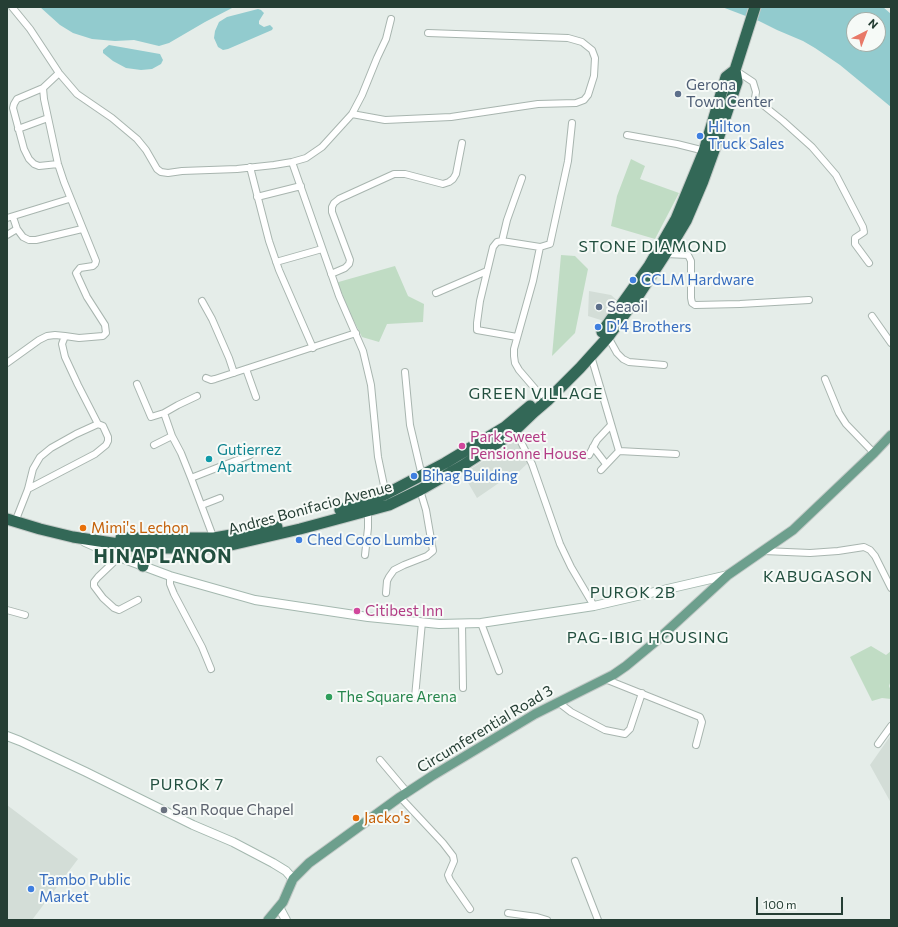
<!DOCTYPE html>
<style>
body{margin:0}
#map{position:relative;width:898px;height:927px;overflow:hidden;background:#e5ede9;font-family:Commissioner,sans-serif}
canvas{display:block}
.frame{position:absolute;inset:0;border:8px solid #253e34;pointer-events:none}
.north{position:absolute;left:846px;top:12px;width:40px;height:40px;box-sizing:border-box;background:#f6faf7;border:1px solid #a2afa9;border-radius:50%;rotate:42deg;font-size:11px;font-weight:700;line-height:16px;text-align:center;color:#253e34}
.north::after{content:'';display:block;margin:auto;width:14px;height:18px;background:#e87968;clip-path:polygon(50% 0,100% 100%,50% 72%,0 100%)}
.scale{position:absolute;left:756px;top:897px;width:87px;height:18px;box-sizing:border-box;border:2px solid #253e34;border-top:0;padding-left:5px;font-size:12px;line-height:14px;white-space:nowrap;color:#253e34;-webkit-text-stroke:3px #f6faf7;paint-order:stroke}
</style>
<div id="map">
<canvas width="898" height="927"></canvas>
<div class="frame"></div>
<div class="north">N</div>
<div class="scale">100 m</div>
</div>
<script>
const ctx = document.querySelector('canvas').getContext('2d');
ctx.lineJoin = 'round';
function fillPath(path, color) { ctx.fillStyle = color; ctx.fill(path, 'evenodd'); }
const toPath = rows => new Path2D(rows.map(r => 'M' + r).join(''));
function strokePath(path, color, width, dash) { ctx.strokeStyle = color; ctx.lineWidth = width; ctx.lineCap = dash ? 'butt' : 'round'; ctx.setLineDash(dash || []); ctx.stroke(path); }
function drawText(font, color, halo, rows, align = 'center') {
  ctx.font = font + ' Commissioner,sans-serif'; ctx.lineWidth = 4; ctx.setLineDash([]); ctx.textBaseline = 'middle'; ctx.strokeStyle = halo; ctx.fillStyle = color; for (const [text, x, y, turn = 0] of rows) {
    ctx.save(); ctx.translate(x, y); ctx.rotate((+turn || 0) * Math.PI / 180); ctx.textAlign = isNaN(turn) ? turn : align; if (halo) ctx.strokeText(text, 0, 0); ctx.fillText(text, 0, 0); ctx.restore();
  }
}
fillPath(toPath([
 [589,291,611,295,620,303,604,321,588,316],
 [517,439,529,462,511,479,509,476,477,498,463,474],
 [891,735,891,803,870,765],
 [7,805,78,859,32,920,7,920]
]), '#d3ddd7');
fillPath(toPath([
 [631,159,645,166,640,179,679,193,655,239,611,226,617,196],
 [561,255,575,256,588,269,575,333,552,356],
 [395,266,408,296,424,304,423,322,387,324,379,342,362,337,335,283],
 [109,549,144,552,142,562],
 [871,646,886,655,891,651,891,680,889,686,891,691,891,699,882,698,872,701,850,657]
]), '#c0dcc4');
fillPath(toPath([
 [40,7,234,7,205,22,169,43,159,46,134,40,115,41,92,39,73,33,60,25],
 [722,7,883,7,891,14,891,107,840,65,815,48,803,41,777,30,759,21],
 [854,20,878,20,878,44,854,44],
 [258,9,261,10,264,13,259,21,259,24,264,27,270,25,273,28,272,30,228,49,223,50,218,47,214,38,215,31,219,22,227,17],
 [109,45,160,54,163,60,161,64,152,69,141,70,126,68,113,61,103,53,103,50]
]), '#92cbce');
const street = toPath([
 [12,7,30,29,59,73,77,94,112,118,137,139,146,150,157,169,161,172,168,173,182,171,237,169,274,165,292,162,306,158,322,147,352,114,362,95,377,58,386,39,391,19],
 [735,70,753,82,756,92,755,98,758,101,783,121,812,147,836,175,863,227,864,232,855,238,855,244,869,263],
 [59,73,43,88,44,99,58,164,64,182,96,261,95,264,93,266,80,268,76,273,87,297,105,325,106,333,103,336,79,338,65,336],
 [43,88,17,99,14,104,13,108,24,149,29,159,34,164,39,166,58,164],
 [352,114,385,120,451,117,538,104,576,103,584,100,588,95,594,76,595,58,592,50,582,42,568,38,428,33],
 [18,129,48,118],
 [627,135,677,144,705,151],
 [292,162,339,296,363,351,371,385,378,457,386,495],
 [250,167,269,241,279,270,313,348],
 [257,197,301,186],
 [13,217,17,229,23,237,29,240,36,240,82,229],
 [7,218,69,199],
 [7,235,17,229],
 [502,241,540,247,550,244,568,161,572,123],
 [540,247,533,281,514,349,514,356,515,363,519,370,537,391,548,400],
 [666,254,688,255,691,261,691,298,692,303,695,305,740,304,809,300],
 [276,262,322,249],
 [331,274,345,268,349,264,350,260,332,212,332,207,334,203,339,199,394,174,405,174,443,184,449,182,453,179,456,174,462,143],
 [436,293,487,271],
 [202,301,212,319,229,358,234,373],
 [872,316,891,343],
 [517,337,477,330,477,323,480,301,493,247,497,242,502,241,507,220,522,178],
 [608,337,617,353,623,359,629,362,664,365],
 [591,356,619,451,676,454],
 [7,363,39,340,47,336,55,335,65,336,62,344,65,357,78,385,98,424,103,426,108,437,108,441,106,445,95,454,28,489],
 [246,369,256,397],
 [405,372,410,425,422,476],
 [206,378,211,380,215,379,356,333],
 [825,379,839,413,846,424,874,453],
 [137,384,151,417,164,413,178,405,197,396],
 [164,413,172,436,181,453,191,478,214,539],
 [515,430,532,464,560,544,571,567,594,606],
 [154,445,172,436],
 [593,447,606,464],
 [589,455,597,440,611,425],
 [601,470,619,451],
 [191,478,250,455],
 [202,505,220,498],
 [15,522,28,489,33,469,40,457,51,448,76,434,98,424],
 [764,551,810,553,838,551,864,547,870,550,875,556,891,588],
 [365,555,368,528,368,510],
 [119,557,98,577,94,582,94,586,103,598,114,608,119,610,138,600],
 [170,576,170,584,174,594,202,647,211,669],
 [386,593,387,581,389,577,394,570,404,565,427,556,433,551,426,510,420,490],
 [7,610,25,615],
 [481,623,499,671],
 [462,624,463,688],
 [605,679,700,717,702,722,696,745],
 [415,697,422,622],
 [558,702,571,712,605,730,625,734,630,729,642,693],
 [878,744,891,726],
 [380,760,407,792],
 [400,797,443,843,453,856,454,861,448,875,450,880,470,909],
 [575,861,598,920],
 [508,913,537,917,547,920]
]);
const secondary = toPath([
 [85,542,119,557,170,576,255,600,368,617,439,624,481,623,594,606,728,575],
 [7,736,20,741,86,772,193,825,233,842,273,863,286,871,293,879],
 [279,907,286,920]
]);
const primary = toPath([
 [268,920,283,902,293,879,309,863,400,797,432,776,535,714,613,675,626,666,655,642,728,575,793,530,874,453,891,435]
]);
const highway = toPath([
 [602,332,649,266,676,219,704,151,726,77,735,70],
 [340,510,386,494,445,463,505,427,530,406],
 [7,519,40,529,73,537,145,548,218,548,300,529,389,505,420,490,462,466,510,435,534,412,548,400,580,368,608,337,640,293,677,236,686,221,703,181,716,145,737,82,735,70,755,7],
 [121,538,214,538,277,527],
 [143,566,145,548]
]);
strokePath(street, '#a8b5af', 8);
strokePath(secondary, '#a4b8af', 10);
strokePath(primary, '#c2c9c6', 11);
strokePath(highway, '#c2c9c6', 13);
strokePath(street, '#fff', 6);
strokePath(secondary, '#fff', 8);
strokePath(primary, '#6d9f8d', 9);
strokePath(highway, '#336857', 11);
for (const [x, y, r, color] of [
 [678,94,4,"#5c6f8a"],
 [700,136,4,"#3f7fe0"],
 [633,280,4,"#3f7fe0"],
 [599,307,4,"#5c6f8a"],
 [598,327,4,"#3f7fe0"],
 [462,446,4,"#d1479c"],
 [209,459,4,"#0f9aa8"],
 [414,476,4,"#3f7fe0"],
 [83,528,4,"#e8710a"],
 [299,540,4,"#3f7fe0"],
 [357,611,4,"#d1479c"],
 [329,697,4,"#2e9e5b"],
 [164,810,4,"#6b7280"],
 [356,818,4,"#e8710a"],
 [31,889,4,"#3f7fe0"]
]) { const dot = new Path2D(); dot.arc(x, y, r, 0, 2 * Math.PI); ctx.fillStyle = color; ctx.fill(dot); strokePath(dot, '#f6faf7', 1.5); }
drawText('15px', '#4e5e75', '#f6faf7', [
 ["Gerona",686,85],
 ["Town Center",686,102],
 ["Seaoil",607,307]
], 'left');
drawText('15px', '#366cbe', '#f6faf7', [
 ["Hilton",708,127],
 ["Truck Sales",708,144],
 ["CCLM Hardware",641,280],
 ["D'4 Brothers",606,327],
 ["Bihag Building",422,476],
 ["Ched Coco Lumber",307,540],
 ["Tambo Public",39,880],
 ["Market",39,897]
], 'left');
drawText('15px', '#b23c85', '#f6faf7', [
 ["Park Sweet",470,437],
 ["Pensionne House",470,454],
 ["Citibest Inn",365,611]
], 'left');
drawText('15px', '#0d838f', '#f6faf7', [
 ["Gutierrez",217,450],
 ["Apartment",217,467]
], 'left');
drawText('15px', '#253e34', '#f6faf7', [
 ["Andres Bonifacio Avenue",310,508,-15],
 ["Circumferential Road 3",485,729,-31]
]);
drawText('15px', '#c56008', '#f6faf7', [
 ["Mimi's Lechon",91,528],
 ["Jacko's",364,818]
], 'left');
drawText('15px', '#27864d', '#f6faf7', [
 ["The Square Arena",337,697]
], 'left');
drawText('15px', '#5b616d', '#f6faf7', [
 ["San Roque Chapel",172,810]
], 'left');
ctx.letterSpacing = '1px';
drawText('16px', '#224f3f', '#f6faf7', [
 ["STONE DIAMOND",653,247],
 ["GREEN VILLAGE",536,394],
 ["KABUGASON",818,577],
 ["PUROK 2B",633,593],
 ["PAG-IBIG HOUSING",648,638],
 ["PUROK 7",187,785]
]);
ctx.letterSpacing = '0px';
ctx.letterSpacing = '1px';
drawText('bold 19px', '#224f3f', '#f6faf7', [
 ["HINAPLANON",163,557]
]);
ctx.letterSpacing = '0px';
</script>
